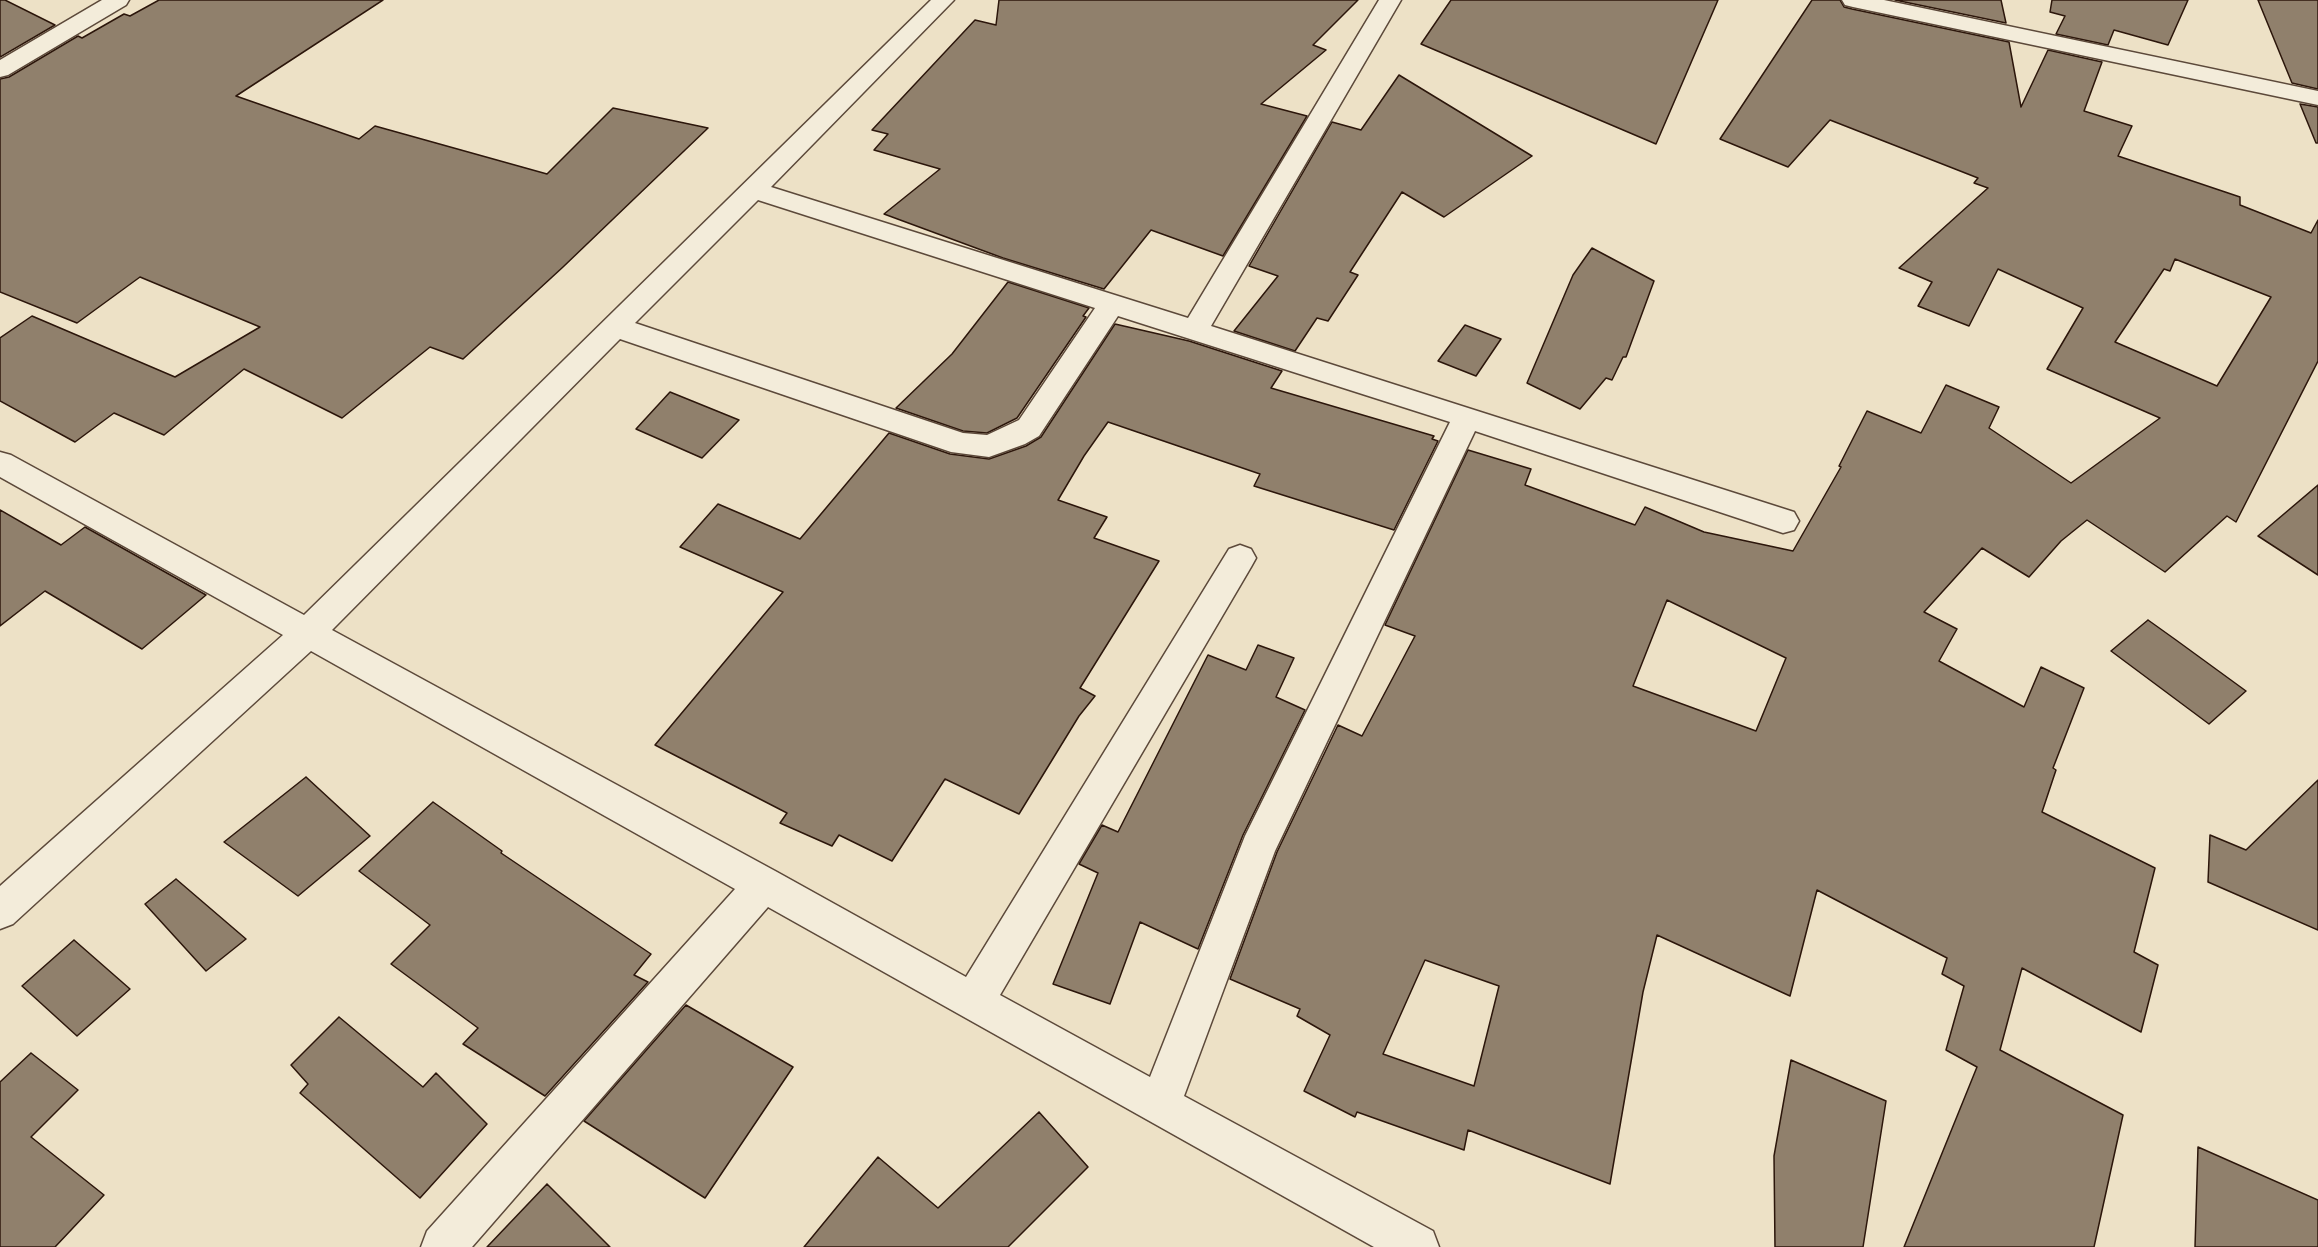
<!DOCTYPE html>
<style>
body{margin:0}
canvas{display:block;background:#ede1c6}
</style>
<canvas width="2318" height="1247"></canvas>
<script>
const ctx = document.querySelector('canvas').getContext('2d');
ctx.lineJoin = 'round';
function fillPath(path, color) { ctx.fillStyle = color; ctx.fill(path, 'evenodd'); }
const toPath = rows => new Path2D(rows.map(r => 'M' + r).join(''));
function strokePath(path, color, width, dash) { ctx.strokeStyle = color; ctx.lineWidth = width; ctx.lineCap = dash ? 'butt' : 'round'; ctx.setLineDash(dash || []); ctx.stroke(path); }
const building = toPath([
 [0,0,5,0,55,25,0,57,0,0],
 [159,0,383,0,236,96,359,139,375,126,547,174,613,108,708,128,563,267,463,359,430,347,342,418,244,369,164,435,114,413,75,442,0,401,0,338,32,316,175,377,260,327,140,277,77,323,0,292,0,79,9,77,78,36,82,38,124,14,130,16,159,0],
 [999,0,1358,0,1313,45,1326,50,1261,104,1307,116,1223,256,1151,230,1104,289,1003,258,884,214,940,169,874,150,888,134,872,130,975,20,996,25,999,0],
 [1451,0,1718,0,1656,144,1421,44,1451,0],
 [1812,0,1840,0,1844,7,1852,9,2009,42,2021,107,2048,50,2102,62,2084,111,2132,126,2118,156,2240,197,2240,205,2311,233,2318,220,2318,361,2236,522,2227,516,2165,572,2087,520,2061,541,2029,577,1982,548,1924,612,1957,629,1939,661,2024,707,2041,667,2084,688,2053,768,2056,770,2042,812,2155,868,2134,952,2158,965,2141,1032,2022,968,2000,1050,2123,1115,2094,1247,1904,1247,1977,1067,1946,1050,1964,986,1942,974,1947,958,1817,890,1790,996,1657,935,1643,992,1610,1184,1468,1130,1464,1150,1357,1112,1355,1117,1304,1091,1330,1035,1297,1016,1300,1009,1230,979,1277,852,1338,725,1362,736,1415,636,1385,625,1468,450,1531,469,1525,485,1635,525,1645,507,1704,532,1793,551,1841,467,1839,466,1867,411,1921,433,1946,385,1999,407,1989,428,2071,483,2160,418,2047,369,2083,308,1998,269,1969,326,1918,306,1932,282,1899,268,1988,188,1974,183,1978,178,1830,120,1788,167,1720,139,1812,0],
 [2175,259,2271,297,2217,386,2115,342,2164,269,2170,271,2175,259],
 [1667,600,1786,658,1756,731,1633,686,1667,600],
 [1425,960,1499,986,1474,1086,1383,1054,1425,960],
 [1895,0,2001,0,2006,23,1895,0],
 [2052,0,2188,0,2168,45,2114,30,2108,45,2056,34,2065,16,2050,12,2052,0],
 [2258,0,2318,0,2318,89,2292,83,2258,0],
 [1399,75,1532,156,1444,217,1402,192,1350,272,1358,275,1328,321,1317,318,1295,351,1234,331,1278,276,1249,266,1332,122,1361,130,1399,75],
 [2300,104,2318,107,2318,143,2316,143,2300,104],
 [1592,248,1654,281,1626,357,1623,357,1612,380,1606,378,1580,409,1527,383,1573,275,1592,248],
 [1008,282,1089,308,1083,316,1086,317,1017,418,987,433,963,431,896,408,952,354,1008,282],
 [1115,324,1189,341,1282,371,1271,388,1434,436,1432,439,1438,441,1394,530,1254,486,1260,474,1108,422,1084,456,1058,500,1107,517,1094,538,1159,561,1080,688,1095,696,1079,716,1019,814,945,779,892,861,839,835,832,846,780,823,787,813,655,745,783,592,680,547,718,504,800,539,889,433,950,454,989,459,1026,446,1041,437,1115,324],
 [1465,325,1501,339,1476,376,1438,361,1465,325],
 [670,392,739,420,702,458,636,429,670,392],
 [2318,485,2318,575,2258,536,2318,485],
 [0,510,61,545,85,527,206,595,142,649,45,591,0,626,0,510],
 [2148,620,2176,640,2246,691,2209,724,2111,651,2148,620],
 [1258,645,1294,658,1276,697,1305,710,1243,835,1198,949,1140,922,1110,1004,1053,984,1098,873,1079,864,1102,825,1118,832,1208,655,1246,670,1258,645],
 [306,777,370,836,298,896,224,842,306,777],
 [2318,780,2318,930,2208,882,2210,835,2246,850,2318,780],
 [433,802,502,851,501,853,651,954,634,975,648,982,545,1096,463,1044,478,1028,391,964,430,925,359,871,433,802],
 [176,879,246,939,206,971,145,904,176,879],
 [74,940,130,989,77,1036,22,986,74,940],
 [686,1005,793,1067,705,1198,584,1121,686,1005],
 [339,1017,423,1087,436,1073,487,1124,420,1198,300,1093,308,1084,291,1065,339,1017],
 [31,1053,78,1090,31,1137,104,1195,55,1247,0,1247,0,1082,31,1053],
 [1791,1060,1886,1101,1863,1247,1775,1247,1774,1156,1791,1060],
 [1039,1112,1088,1167,1008,1247,804,1247,878,1157,938,1208,1039,1112],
 [2198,1147,2318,1200,2318,1247,2195,1247,2198,1147],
 [547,1184,610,1247,487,1247,547,1184]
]);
fillPath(building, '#90806c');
strokePath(building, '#2c160b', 1.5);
const minor = toPath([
 [102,0,129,0,126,5,8,75,0,77,0,60,102,0],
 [931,0,954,0,771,187,1188,318,1379,0,1401,0,1211,326,1794,512,1799,521,1794,530,1783,533,1475,431,1275,851,1184,1096,1433,1231,1439,1247,1374,1247,768,907,472,1247,421,1247,427,1231,735,889,311,651,13,924,0,929,0,886,283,635,0,477,0,452,11,455,304,615,931,0],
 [758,200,1095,308,1019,420,987,435,963,433,635,323,758,200],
 [1118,316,1450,422,1245,836,1150,1077,1000,995,1251,567,1256,558,1251,549,1240,545,1229,549,966,977,777,872,332,630,620,339,951,452,989,457,1025,444,1039,436,1118,316],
 [1842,0,1884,0,2318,91,2318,105,1853,7,1845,5,1842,0]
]);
strokePath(minor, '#5c493a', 3);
fillPath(minor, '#f3ecda');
</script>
